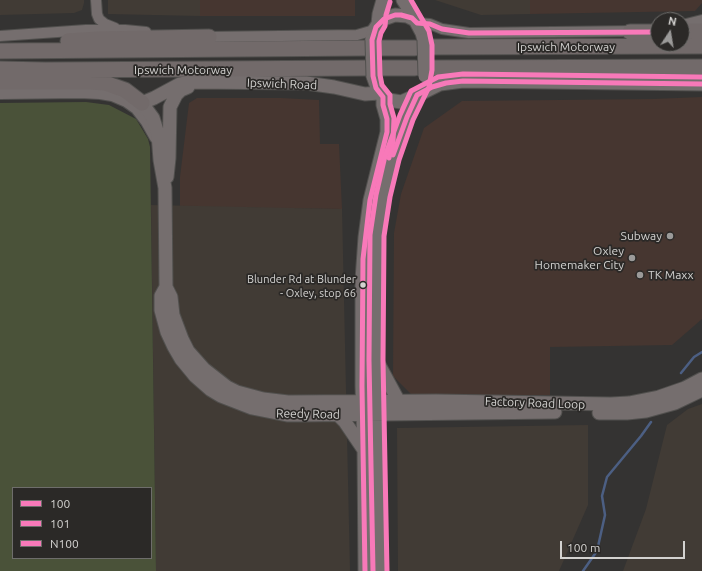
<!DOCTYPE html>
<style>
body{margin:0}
#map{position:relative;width:702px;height:571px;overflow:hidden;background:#343332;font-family:Ubuntu,sans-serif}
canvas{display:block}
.legend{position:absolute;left:12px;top:487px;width:140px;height:72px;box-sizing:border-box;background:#2b2927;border:1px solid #6e6d6b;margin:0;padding:5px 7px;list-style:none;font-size:12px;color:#d3d2d0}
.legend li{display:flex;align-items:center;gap:8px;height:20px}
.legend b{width:20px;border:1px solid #6e6d6b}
.north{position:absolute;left:650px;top:12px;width:40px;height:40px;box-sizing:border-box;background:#2b2927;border:1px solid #6e6d6b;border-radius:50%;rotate:12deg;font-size:11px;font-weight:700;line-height:16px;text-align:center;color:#d3d2d0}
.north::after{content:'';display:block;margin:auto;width:14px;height:18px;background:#9b9a99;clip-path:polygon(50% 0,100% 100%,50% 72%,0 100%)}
.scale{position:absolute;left:560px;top:541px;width:125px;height:18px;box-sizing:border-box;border:2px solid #d3d2d0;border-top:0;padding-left:5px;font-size:12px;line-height:14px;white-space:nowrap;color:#d3d2d0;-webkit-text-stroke:3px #2b2927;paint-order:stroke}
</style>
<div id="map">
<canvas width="702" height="571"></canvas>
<ul class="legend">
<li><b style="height:5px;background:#f879b9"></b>100</li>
<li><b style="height:5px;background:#f879b9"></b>101</li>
<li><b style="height:5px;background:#f879b9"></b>N100</li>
</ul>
<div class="north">N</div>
<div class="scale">100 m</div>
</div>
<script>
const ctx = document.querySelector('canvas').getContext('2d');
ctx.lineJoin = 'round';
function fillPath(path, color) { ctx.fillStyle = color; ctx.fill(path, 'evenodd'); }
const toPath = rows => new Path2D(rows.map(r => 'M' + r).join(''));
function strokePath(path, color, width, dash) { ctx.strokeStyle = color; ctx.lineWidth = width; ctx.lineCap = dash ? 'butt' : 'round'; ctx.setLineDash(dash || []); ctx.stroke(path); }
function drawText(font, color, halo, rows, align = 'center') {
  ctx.font = font + ' Ubuntu,sans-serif'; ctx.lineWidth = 3.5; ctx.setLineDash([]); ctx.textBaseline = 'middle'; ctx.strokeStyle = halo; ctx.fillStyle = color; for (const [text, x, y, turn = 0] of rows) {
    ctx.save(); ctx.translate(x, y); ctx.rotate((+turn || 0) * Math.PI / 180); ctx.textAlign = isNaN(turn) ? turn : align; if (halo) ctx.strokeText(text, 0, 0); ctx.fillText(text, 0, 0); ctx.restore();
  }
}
fillPath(toPath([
 [200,0,355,0,355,16,200,16],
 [530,0,702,0,702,3,695,11,530,14],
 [702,97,702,319,672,345,550,347,550,395,412,395,393,376,394,233,401,194,424,128,462,101,653,99],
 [197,98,281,98,319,100,320,144,339,144,342,209,180,207,180,177,189,103]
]), '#463630');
fillPath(toPath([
 [0,0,84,0,84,3,82,10,74,13,0,15],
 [108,0,200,0,200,16,108,14],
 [435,0,530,0,530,14,481,15],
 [151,205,342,209,350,571,156,571],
 [702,404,702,571,623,571,646,509,667,425,688,409],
 [588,425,588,505,559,571,398,571,397,428]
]), '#413b35');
fillPath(toPath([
 [86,102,109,105,136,119,148,139,150,147,156,571,0,571,0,103],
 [13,488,151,488,151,558,13,558]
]), '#4a5239');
strokePath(toPath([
 [681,373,694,357,702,352],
 [583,571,597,551,605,515,602,496,607,477,641,436,651,422]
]), '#4c5f83', 2.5);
const minor = toPath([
 [96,0,97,14,99,19,105,24,115,28],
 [417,23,430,24,442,29,469,33,636,31],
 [682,25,702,20],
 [0,36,86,30,125,30,146,32],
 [203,37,357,35,374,30],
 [0,94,80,93,100,94,112,96,126,102,136,109,146,122,155,138]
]);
const major = toPath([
 [403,0,411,12,412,18],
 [378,24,379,14,383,0],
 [372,40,374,30,378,24,384,19,395,15,407,16,415,20,422,33,424,40],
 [373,76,379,93,383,97,389,100,401,102,417,95,419,93],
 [379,93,365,94,334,87,306,83,189,82,180,84,154,98,142,103,153,118,158,134,160,160,165,188,166,287,171,297,173,315,182,339,188,351,204,369,227,387,237,392,263,399,288,402,436,401,611,404,629,403,659,397,685,388,702,379],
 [418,95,440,84,463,81,702,84],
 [167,177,169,158,170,107,176,95,181,90,188,87],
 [166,287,161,296,161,310,167,332,174,347,181,359,195,376,211,390,221,396,252,408,287,415,302,415,555,412],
 [377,361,398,400],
 [599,413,627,413,646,411,675,403,702,390],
 [338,415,345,422,364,450],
 [365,571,364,450,362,386,362,280,365,237,370,200,387,132,387,119,383,105,383,97],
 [380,571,376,360,376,274,377,235,383,196,392,158,407,117,417,95]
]);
const highway = toPath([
 [682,31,702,31],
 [630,32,658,32],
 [68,41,98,39,209,37],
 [431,47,702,46],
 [379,48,415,48],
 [0,51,366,48],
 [379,68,415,68],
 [431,68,702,67],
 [0,69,45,70,366,68],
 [0,82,91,82,105,83,125,90,142,103]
]);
strokePath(minor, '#51504e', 12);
strokePath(major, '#51504e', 15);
strokePath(highway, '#51504e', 17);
strokePath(minor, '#756e6e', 10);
strokePath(major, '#756e6e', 13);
strokePath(highway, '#726a6a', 15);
const majorBridge = toPath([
 [372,40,373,76],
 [424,40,425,76]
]);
strokePath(majorBridge, '#51504e', 15, []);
strokePath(majorBridge, '#756e6e', 13);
strokePath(toPath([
 [393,155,407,117,417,95,432,87,446,83,463,81,702,84],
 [365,571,362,386,363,259,370,200,387,132,387,119,383,105,383,97,376,88,373,76,372,40,376,27,384,19,395,15,401,15,412,18,417,23,430,24,442,29,469,33,658,32]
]), '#f879b9', 5);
strokePath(toPath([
 [389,158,393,142,394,118,390,104,390,95,382,85,380,75,379,41,381,33,385,26,386,15,390,2],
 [387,571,383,360,384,236,390,197,399,160,413,120,429,87,432,70,432,45,429,31,411,0]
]), '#f879b9', 5);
strokePath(toPath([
 [373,571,369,360,370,235,376,195,385,156,400,115,411,91,438,77,463,74,702,77]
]), '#f879b9', 5);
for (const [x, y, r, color] of [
 [670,236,4,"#9b9a99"],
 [632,258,4,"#9b9a99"],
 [640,275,4,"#9b9a99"],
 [363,285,3.5,"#d3d2d0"]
]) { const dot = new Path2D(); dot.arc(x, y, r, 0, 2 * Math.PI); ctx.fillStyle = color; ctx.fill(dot); strokePath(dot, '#2b2927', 1.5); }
drawText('11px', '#d3d2d0', '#2b2927', [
 ["Blunder Rd at Blunder",356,279],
 ["- Oxley, stop 66",356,293]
], 'right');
drawText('12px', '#d3d2d0', '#2b2927', [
 ["Ipswich Motorway",566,47],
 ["Ipswich Motorway",183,70],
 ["Ipswich Road",282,84,2],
 ["Factory Road Loop",535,403,2],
 ["Reedy Road",308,414,1]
]);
drawText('12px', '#d3d2d0', '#2b2927', [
 ["Subway",662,236],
 ["Oxley",624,251],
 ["Homemaker City",624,265],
 ["TK Maxx",648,275,"left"]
], 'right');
</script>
